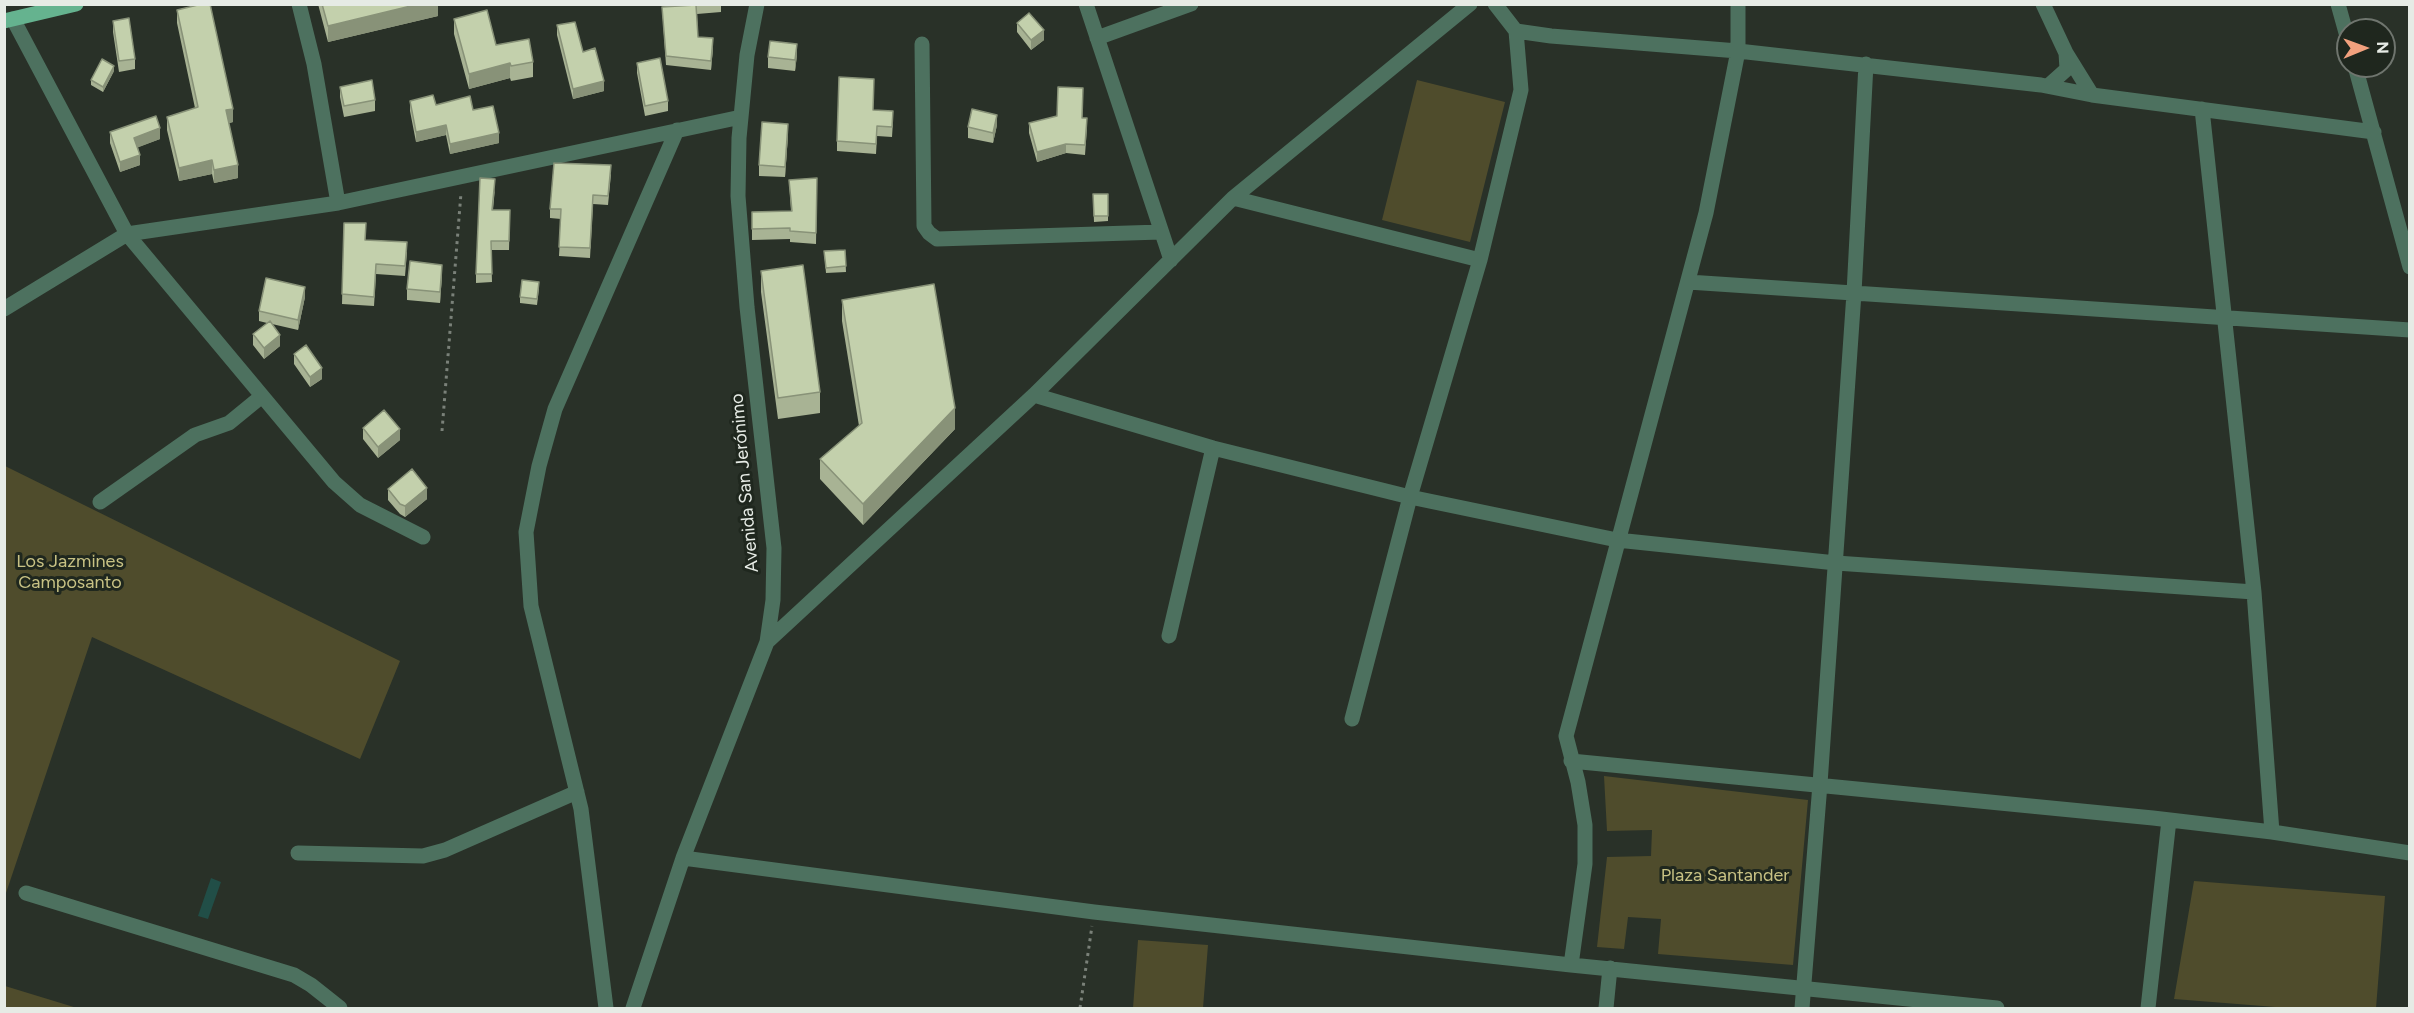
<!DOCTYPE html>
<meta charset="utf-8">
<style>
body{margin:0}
#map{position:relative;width:2414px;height:1013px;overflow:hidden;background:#293128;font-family:Figtree,sans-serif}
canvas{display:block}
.frame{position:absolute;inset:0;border:6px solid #e6ebe5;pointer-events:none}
.north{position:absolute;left:2336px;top:18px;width:60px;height:60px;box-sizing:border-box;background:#1f271e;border:2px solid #6f756e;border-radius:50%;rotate:89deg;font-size:16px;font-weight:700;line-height:24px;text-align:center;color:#e6ebe5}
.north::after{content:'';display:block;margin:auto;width:21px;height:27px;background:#f2a17e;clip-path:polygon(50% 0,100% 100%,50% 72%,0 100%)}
</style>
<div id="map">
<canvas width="2414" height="1013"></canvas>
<div class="frame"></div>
<div class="north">N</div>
</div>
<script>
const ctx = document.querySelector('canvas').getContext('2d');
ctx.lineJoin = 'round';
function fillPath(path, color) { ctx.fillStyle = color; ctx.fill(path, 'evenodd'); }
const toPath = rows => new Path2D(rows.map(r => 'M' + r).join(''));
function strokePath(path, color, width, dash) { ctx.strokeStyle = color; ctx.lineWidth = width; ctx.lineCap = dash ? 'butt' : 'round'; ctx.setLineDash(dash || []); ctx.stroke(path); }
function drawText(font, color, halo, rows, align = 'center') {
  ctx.font = font + ' Figtree,sans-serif'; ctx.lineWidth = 6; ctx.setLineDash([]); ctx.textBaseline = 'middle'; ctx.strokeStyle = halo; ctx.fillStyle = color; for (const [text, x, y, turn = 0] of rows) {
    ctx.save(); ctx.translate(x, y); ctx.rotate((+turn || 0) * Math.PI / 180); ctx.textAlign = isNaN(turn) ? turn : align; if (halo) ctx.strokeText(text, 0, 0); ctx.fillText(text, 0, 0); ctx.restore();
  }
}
fillPath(toPath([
 [1417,80,1505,102,1470,242,1382,220],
 [5,466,400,661,360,759,92,637,5,896],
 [1604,776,1808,800,1793,965,1658,954,1661,919,1628,917,1624,949,1597,947,1607,857,1651,856,1652,830,1607,831],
 [2194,881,2385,896,2376,1008,2288,1008,2174,999],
 [1138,940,1208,945,1203,1008,1133,1008],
 [5,986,77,1008,5,1008]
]), '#4f4c2c');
fillPath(toPath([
 [211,878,221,882,208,919,198,916]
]), '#214e47');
strokePath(toPath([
 [442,431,461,193],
 [1080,1008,1092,926]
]), '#7a8179', 3, [3, 4.5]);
strokePath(toPath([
 [1086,4,1171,260],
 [1495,4,1516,31,1551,36,1738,51,2041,85,2092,95,2374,132],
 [2043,4,2066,53,2092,95],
 [2338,4,2348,40],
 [13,19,127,234,334,482,360,505,423,537],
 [1097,38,1191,4],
 [922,44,924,226,929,233,937,239,1161,232],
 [2355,66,2410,267],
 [2048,86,2067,69,2066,53],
 [2202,109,2254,592,2272,832],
 [1233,198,1480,260],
 [338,203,741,117],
 [1688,282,2410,330],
 [4,309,127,234,338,203,314,64,299,4],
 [1034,395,1213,448,1410,497,1617,540,1836,563,2254,592],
 [100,502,195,435,229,423,262,396],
 [1169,636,1213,448],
 [767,642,1034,395,1233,198,1470,4],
 [1352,719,1410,497,1480,260,1521,90,1516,31],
 [1571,761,2153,818,2272,832,2410,853],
 [298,853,423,856,445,850,577,792],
 [683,858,1094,912,1571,965,1997,1008],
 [26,893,294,975,311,985,340,1008],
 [1571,965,1585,864,1585,825,1578,782,1566,736,1706,213,1738,51,1738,4],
 [606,1008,581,809,531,606,526,532,539,466,555,409,677,130],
 [633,1008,683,858,767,642,773,600,774,548,747,307,738,196,739,138,747,55,757,4],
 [1606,1008,1610,968],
 [1802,1008,1820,784,1854,293,1866,64],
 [2148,1008,2169,820]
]), '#4d715f', 15);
strokePath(toPath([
 [4,21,76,4]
]), '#65b38f', 15);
fillPath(toPath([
 [318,4,438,4,438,16,328,42],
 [695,4,721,4,721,12,697,14,698,37,713,48,711,70,666,65,662,7],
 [177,10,233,122,229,123,238,178,214,183,212,174,179,181,167,130,167,117,195,108,177,23],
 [454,19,496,45,533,62,533,77,511,81,510,78,469,89,454,34],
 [113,21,135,59,135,69,119,72,113,32],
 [1017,23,1044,40,1031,50,1017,32],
 [557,25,583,52,604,91,573,99,557,35],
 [797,55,795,71,768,68,768,57],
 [637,63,668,101,668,111,645,116,637,73],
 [114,71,103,92,91,85,91,80],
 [340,87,375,100,375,111,344,117,340,97],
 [1083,98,1082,118,1087,127,1085,155,1066,153,1037,162,1029,133,1029,123,1057,116],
 [410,101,473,110,499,143,450,154,446,135,416,142,410,111],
 [873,110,893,121,892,137,877,136,876,154,837,151,837,141],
 [997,125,993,143,968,138,968,127],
 [110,132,160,139,138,147,140,165,120,172,110,143],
 [788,135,785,177,759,176,759,165],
 [611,174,608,205,593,204,590,258,559,256,561,219,550,218,550,209],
 [817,178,816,244,790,242,790,239,752,240,752,212,791,211,789,180],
 [495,188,493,210,510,210,509,250,491,250,492,282,476,283,476,274],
 [1093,194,1108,194,1108,221,1094,222],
 [344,223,366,240,407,252,405,276,376,274,374,306,342,304],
 [845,250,846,272,826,273,824,251],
 [761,271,820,392,820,413,778,419,761,292],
 [442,275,440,303,407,300,407,289],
 [539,288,537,305,520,303,520,297],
 [305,297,298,330,272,324,280,346,264,359,253,345,253,334,267,323,259,321,259,311],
 [842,300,955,429,863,525,820,479,820,459,859,426,842,321],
 [294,354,322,379,310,387,294,364],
 [363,428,400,440,378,458,363,439],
 [388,489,427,499,405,517,400,514,388,500]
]), '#a8b394');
fillPath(toPath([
 [419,4,438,4,438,16,328,42,328,26],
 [1044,30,1044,40,1031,50,1031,40],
 [713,38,713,48,711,70,711,61],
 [797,44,797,55,795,71,795,60],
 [510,63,510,78,469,89,469,74],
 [114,66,114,71,103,92,103,87],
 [604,81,604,91,573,99,573,89],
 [233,109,233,122,226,124,226,110],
 [997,115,997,125,993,143,993,133],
 [788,124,788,135,785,177,785,167],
 [446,125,446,135,416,142,416,132],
 [160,128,160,139,134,149,134,138],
 [499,133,499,143,450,154,450,144],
 [1066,144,1066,153,1037,162,1037,152],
 [140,155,140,165,120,172,120,162],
 [212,160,212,174,179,181,179,168],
 [238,165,238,178,214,183,214,170],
 [442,265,442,275,440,303,440,292],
 [305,287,305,297,298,330,298,320],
 [280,335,280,346,264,359,264,348],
 [322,368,322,379,310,387,310,377],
 [955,408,955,429,863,525,863,504],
 [400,429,400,440,378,458,378,447],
 [427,488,427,499,405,517,405,506]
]), '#889278');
const building = toPath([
 [202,4,210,4,233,109,226,110,238,165,214,170,212,160,179,168,167,117,198,107,177,10,202,4],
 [322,4,419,4,328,26,322,4],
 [696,5,698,37,713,38,711,61,666,56,662,7,696,5],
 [487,10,496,45,529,39,533,62,511,66,510,63,469,74,454,19,487,10],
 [1029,13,1044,30,1031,40,1017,23,1029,13],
 [129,18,135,59,119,61,113,21,129,18],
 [575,22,583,52,595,48,604,81,573,89,557,25,575,22],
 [770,41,797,44,795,60,768,57,770,41],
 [660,58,668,101,645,106,637,63,660,58],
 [102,59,114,66,103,87,91,80,102,59],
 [839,77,874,79,873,110,893,111,892,127,877,126,876,144,837,141,839,77],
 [372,80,375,100,344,106,340,87,372,80],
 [1058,87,1083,88,1082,118,1087,118,1085,145,1066,144,1037,152,1029,123,1057,116,1058,87],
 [433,95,436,105,470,96,473,110,493,106,499,133,450,144,446,125,416,132,410,101,433,95],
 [972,109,997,115,993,133,968,127,972,109],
 [156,116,160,128,134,138,140,155,120,162,110,132,156,116],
 [762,122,788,124,785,167,759,165,762,122],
 [554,163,611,165,608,196,593,195,590,248,559,247,561,209,550,209,554,163],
 [480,178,495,179,492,210,510,210,509,241,491,241,492,274,476,274,480,178],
 [817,178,816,233,790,231,790,228,752,229,752,212,792,211,789,180,817,178],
 [1093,194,1108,194,1108,216,1094,216,1093,194],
 [344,223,366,223,365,240,407,242,405,266,376,264,374,297,342,294,344,223],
 [845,250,846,266,826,268,824,251,845,250],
 [410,261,442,265,440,292,407,289,410,261],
 [803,265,820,392,778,398,761,271,803,265],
 [266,278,305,287,298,320,259,311,266,278],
 [522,280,539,282,537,299,520,297,522,280],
 [934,284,955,408,863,504,820,459,862,423,842,300,934,284],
 [270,321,280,335,264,348,253,334,270,321],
 [306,345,322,368,310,377,294,354,306,345],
 [384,410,400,429,378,447,363,428,384,410],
 [412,469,427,488,405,506,400,504,388,489,412,469]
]);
fillPath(building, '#c3d0ac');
strokePath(building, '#889278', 1.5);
drawText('18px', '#e6ebe5', '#1f271e', [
 ["Avenida San Jerónimo",745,483,-95]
]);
drawText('18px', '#c8c284', '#1f271e', [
 ["Los Jazmines",70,562],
 ["Camposanto",70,583],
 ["Plaza Santander",1725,876]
]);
</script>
